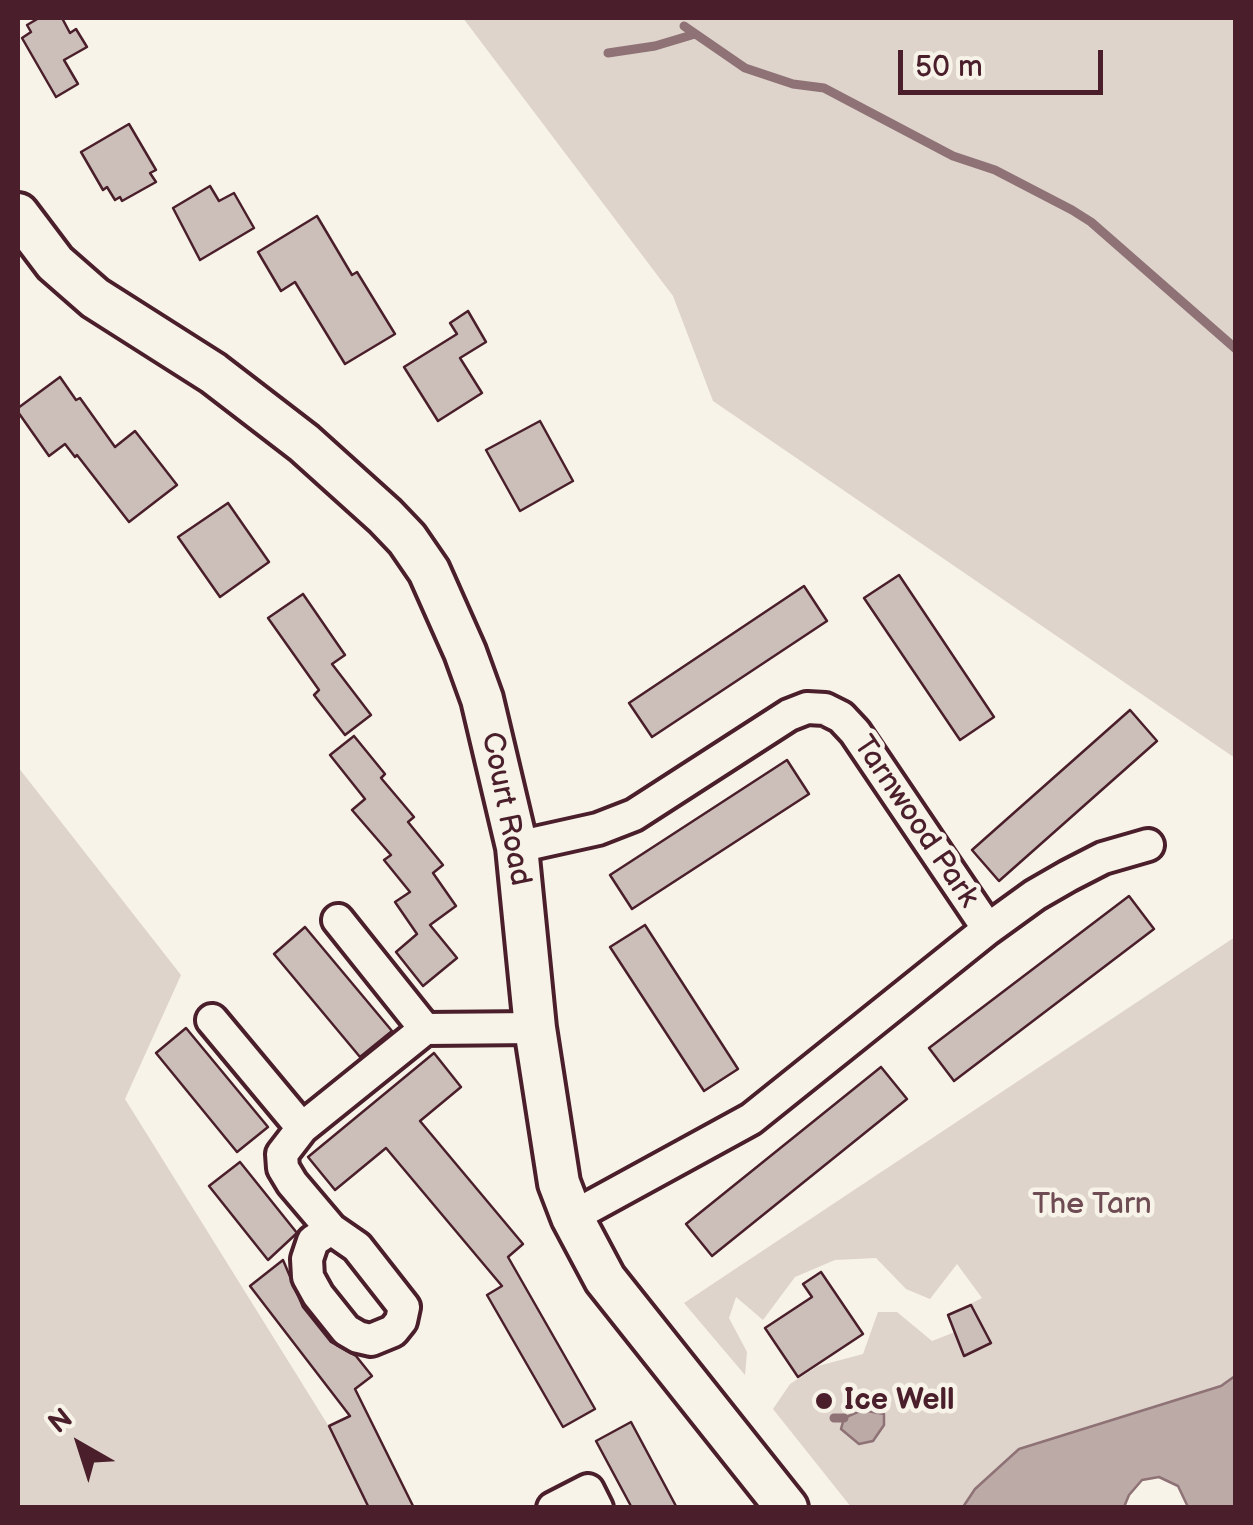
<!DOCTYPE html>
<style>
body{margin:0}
#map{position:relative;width:1253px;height:1525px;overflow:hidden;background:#f7f3e8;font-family:"Balsamiq Sans",sans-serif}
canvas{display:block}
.frame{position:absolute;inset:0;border:20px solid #4a1f2b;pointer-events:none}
.north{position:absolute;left:30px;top:1395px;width:100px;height:100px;-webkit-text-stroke:8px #f7f3e8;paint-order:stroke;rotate:321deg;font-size:28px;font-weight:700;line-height:40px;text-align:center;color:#4a1f2b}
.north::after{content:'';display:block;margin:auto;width:35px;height:45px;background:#4a1f2b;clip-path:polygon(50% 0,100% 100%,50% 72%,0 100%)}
.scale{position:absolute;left:898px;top:50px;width:205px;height:45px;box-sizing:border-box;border:5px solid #4a1f2b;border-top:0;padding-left:12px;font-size:30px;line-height:35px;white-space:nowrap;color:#4a1f2b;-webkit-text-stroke:8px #f7f3e8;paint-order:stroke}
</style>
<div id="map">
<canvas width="1253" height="1525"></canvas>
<div class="frame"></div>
<div class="north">N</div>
<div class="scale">50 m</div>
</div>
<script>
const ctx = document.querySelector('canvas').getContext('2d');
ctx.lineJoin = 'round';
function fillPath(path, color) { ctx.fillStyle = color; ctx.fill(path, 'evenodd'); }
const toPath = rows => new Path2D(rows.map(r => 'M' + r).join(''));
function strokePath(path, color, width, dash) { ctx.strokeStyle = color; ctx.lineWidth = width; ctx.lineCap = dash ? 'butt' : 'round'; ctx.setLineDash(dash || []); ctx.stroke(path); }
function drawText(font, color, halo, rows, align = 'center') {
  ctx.font = font + ' "Balsamiq Sans",sans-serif'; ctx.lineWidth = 9; ctx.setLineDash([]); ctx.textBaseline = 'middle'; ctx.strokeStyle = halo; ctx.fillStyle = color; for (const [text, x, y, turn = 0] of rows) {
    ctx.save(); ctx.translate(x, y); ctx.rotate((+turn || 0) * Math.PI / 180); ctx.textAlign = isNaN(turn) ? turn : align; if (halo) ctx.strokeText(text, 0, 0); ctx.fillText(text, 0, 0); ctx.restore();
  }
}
fillPath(toPath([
 [463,18,1235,18,1235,758,713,401,673,296],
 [18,767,181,975,125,1099,379,1507,18,1507],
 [1235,937,1236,1376,1221,1386,975,1489,963,1507,851,1507,773,1409,790,1384,818,1366,863,1354,878,1312,897,1312,932,1341,955,1332,948,1315,982,1298,957,1264,930,1299,906,1289,876,1258,835,1260,795,1277,763,1320,736,1297,729,1318,747,1352,745,1375,684,1303]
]), '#ded4cc');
const water = toPath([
 [1235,1376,1235,1507,1188,1507,1178,1486,1159,1477,1142,1480,1129,1495,1124,1507,963,1507,975,1489,1019,1449,1221,1386,1235,1376],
 [862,1410,884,1414,884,1425,873,1441,859,1444,841,1429,844,1418,862,1410]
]);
fillPath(water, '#bcaaa7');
strokePath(water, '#8e7275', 2.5);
strokePath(toPath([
 [684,26,745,68,793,84,824,88,953,156,995,170,1072,210,1091,222,1236,349],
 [608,53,655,46,695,34],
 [834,1418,844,1418]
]), '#8e7275', 9);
const building = toPath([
 [39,18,62,18,70,33,76,29,87,47,64,60,78,84,56,97,22,38,31,32,27,25,39,18],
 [129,124,156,170,150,173,156,182,122,201,120,197,115,200,107,187,103,190,81,152,129,124],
 [210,186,219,201,234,193,254,228,200,260,173,208,210,186],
 [317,216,352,275,357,272,395,334,345,364,295,282,281,291,258,252,317,216],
 [468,311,486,342,460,358,482,393,438,421,404,367,457,334,450,323,468,311],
 [60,377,76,400,80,398,115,447,135,431,177,485,129,522,77,455,75,457,65,444,49,456,18,412,18,408,60,377],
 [540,421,573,481,520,511,486,450,540,421],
 [228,503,269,562,220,597,178,537,228,503],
 [899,575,994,717,960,740,864,598,899,575],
 [804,586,827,621,652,737,629,703,804,586],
 [303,594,345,655,332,664,371,715,345,735,314,695,319,690,268,618,303,594],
 [1130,710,1157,741,999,881,972,850,1130,710],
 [354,736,385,774,381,778,414,817,408,822,443,865,433,873,456,906,430,925,457,958,423,986,396,952,417,934,395,902,410,892,384,860,391,855,352,810,365,799,330,755,354,736],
 [787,760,809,794,632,909,610,875,787,760],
 [1129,896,1154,929,954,1081,929,1048,1129,896],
 [645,925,738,1069,704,1091,610,947,645,925],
 [305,927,392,1031,360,1057,274,954,305,927],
 [186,1028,268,1127,237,1152,156,1053,186,1028],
 [434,1053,461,1087,420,1121,523,1244,508,1257,595,1409,563,1427,487,1295,502,1286,386,1148,335,1190,308,1157,434,1053],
 [881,1067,907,1099,712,1256,686,1224,881,1067],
 [240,1162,297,1233,268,1260,209,1186,240,1162],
 [283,1260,303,1307,331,1342,356,1356,372,1376,355,1389,414,1508,369,1508,329,1426,350,1416,250,1286,283,1260],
 [821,1272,863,1334,798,1377,765,1328,812,1297,803,1284,821,1272],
 [971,1305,991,1343,964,1356,948,1315,971,1305],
 [631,1422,677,1508,632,1508,596,1441,631,1422]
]);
fillPath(building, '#ccbfb9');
strokePath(building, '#4a1f2b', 2.5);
const minor = toPath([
 [517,847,598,829,634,815,789,715,807,708,825,709,841,717,855,732,988,929,751,1119,572,1217],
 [338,920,425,1029],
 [988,929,1035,895,1068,876,1103,858,1148,845],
 [212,1020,302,1128],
 [331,1229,313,1241,307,1259,308,1277,318,1295,346,1330,358,1337,371,1340,393,1331,401,1321,404,1307,357,1247,331,1229,292,1183,283,1168,282,1154,302,1128,425,1029,535,1028],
 [553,1508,588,1490,597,1508]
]);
const major = toPath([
 [18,214,55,263,95,298,213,373,304,443,385,516,407,539,429,571,465,652,482,699,517,847,535,1028,559,1183,572,1217,605,1279,787,1508]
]);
strokePath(minor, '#4a1f2b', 38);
strokePath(major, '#4a1f2b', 48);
strokePath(minor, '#f7f3e8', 30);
strokePath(major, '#f7f3e8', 40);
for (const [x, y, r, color] of [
 [824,1401,10,"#4a1f2b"]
]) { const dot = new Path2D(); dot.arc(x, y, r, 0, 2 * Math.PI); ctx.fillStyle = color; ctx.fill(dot); strokePath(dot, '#f7f3e8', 4); }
drawText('30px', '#4a1f2b', '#f7f3e8', [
 ["Court Road",505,809,79],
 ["Tarnwood Park",915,822,56]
]);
drawText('30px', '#6f4c53', '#f7f3e8', [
 ["The Tarn",1092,1205]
]);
drawText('bold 30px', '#4a1f2b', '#f7f3e8', [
 ["Ice Well",844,1401]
], 'left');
</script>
